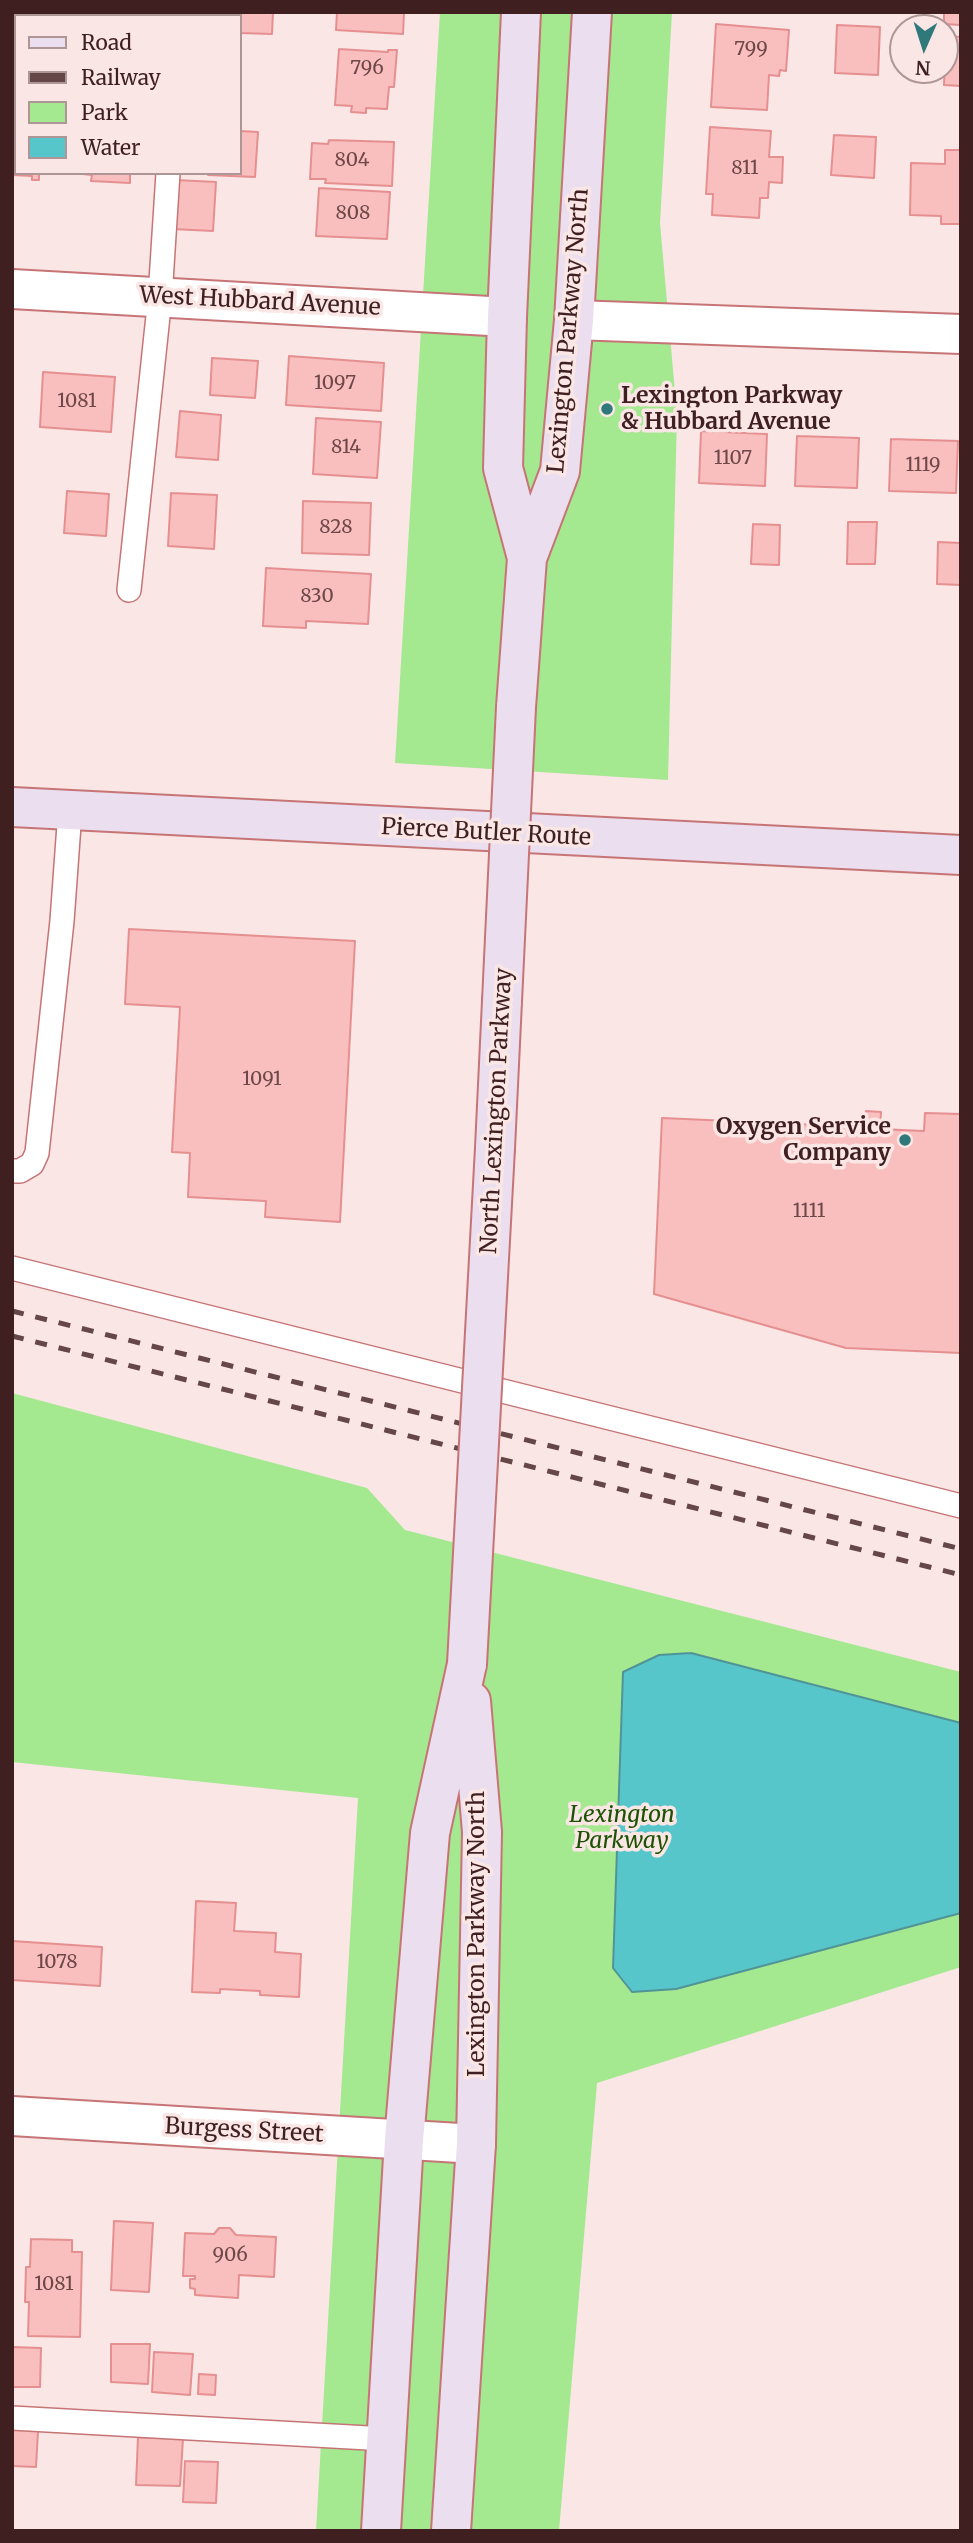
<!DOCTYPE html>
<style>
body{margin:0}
#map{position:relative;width:973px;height:2543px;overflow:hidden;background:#f9e6e5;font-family:Merriweather,serif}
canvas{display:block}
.frame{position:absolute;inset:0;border:14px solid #401f20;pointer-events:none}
.legend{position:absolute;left:14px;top:14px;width:228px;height:161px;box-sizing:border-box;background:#f9e6e5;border:2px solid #af9696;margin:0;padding:9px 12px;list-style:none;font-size:21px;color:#401f20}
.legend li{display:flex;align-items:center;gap:14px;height:35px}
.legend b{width:35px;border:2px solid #af9696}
.north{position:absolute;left:889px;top:14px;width:70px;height:70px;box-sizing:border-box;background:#f9e6e5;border:2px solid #af9696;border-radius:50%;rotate:183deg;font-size:19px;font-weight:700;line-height:28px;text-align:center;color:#401f20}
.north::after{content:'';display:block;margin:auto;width:24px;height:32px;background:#2f797b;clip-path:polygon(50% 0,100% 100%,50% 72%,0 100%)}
</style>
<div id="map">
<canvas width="973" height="2543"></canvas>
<div class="frame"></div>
<ul class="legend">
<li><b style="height:9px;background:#ebdeef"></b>Road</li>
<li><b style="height:9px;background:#654748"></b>Railway</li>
<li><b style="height:19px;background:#a4e890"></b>Park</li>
<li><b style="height:19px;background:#57c6ca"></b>Water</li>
</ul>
<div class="north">N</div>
</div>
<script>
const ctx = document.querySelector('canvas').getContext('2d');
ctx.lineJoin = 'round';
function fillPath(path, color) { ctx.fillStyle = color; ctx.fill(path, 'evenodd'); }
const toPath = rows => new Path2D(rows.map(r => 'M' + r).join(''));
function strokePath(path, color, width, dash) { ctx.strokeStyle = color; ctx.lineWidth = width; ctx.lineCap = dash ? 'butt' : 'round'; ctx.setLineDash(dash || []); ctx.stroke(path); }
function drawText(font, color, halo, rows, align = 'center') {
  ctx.font = font + ' Merriweather,serif'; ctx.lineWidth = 7; ctx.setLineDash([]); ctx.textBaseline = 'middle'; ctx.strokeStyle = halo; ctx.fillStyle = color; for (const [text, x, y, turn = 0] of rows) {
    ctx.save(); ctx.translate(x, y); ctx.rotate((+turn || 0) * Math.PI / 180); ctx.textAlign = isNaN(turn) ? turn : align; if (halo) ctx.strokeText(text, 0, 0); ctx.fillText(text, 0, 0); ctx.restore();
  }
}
fillPath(toPath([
 [440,12,672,12,660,223,677,415,668,780,395,763],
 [12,1393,367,1488,405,1530,961,1672,961,1967,597,2083,559,2531,316,2531,358,1798,12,1762]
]), '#a4e890');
const water = toPath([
 [691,1653,961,1723,961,1913,676,1989,632,1992,613,1968,623,1672,659,1655,691,1653]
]);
fillPath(water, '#57c6ca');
strokePath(water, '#509497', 2);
const building = toPath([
 [12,12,56,12,56,16,16,16,16,29,12,29,12,12],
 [65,12,107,12,107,16,65,16,65,12],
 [235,12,273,12,272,34,240,33,240,16,235,16,235,12],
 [337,12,404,12,403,34,336,30,337,12],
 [944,12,961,12,961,25,944,24,944,12],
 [716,24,789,30,786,71,780,70,779,76,769,75,767,110,711,107,716,24],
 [837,25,880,27,878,75,835,73,837,25],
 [946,36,961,37,961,86,944,85,946,36],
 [339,49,388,52,388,50,397,50,394,87,389,87,387,109,366,108,366,113,351,112,352,106,335,105,339,49],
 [12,127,16,127,16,173,39,173,39,180,32,180,32,176,12,175,12,127],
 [710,127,771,131,769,157,783,157,782,183,769,182,768,198,760,198,759,218,712,215,713,194,706,194,710,127],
 [240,131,258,132,255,177,208,175,240,173,240,131],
 [834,135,876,137,874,178,831,175,834,135],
 [329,140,394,142,392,186,325,183,326,179,310,179,312,143,328,144,329,140],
 [945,150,961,150,961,224,941,224,941,216,910,215,911,163,945,164,945,150],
 [73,173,130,173,130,183,91,181,92,175,73,173],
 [175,180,216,182,213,231,172,229,175,180],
 [319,188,390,192,387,239,316,236,319,188],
 [289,356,384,363,381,411,286,405,289,356],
 [212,358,258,361,255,398,210,395,212,358],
 [43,372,115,377,111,432,40,427,43,372],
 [180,411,221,415,218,460,176,457,180,411],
 [316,418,381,422,377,478,313,474,316,418],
 [701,431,767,434,765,486,699,483,701,431],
 [797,436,859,438,857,488,795,486,797,436],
 [891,439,958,441,956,493,889,491,891,439],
 [67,491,109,494,106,536,64,533,67,491],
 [171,493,217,495,214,549,168,546,171,493],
 [303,501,371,503,369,555,302,553,303,501],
 [848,522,877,522,875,564,847,564,848,522],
 [753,524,780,525,779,565,751,564,753,524],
 [938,542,961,543,961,585,937,584,938,542],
 [266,568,371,574,368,624,306,621,306,628,263,626,266,568],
 [129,929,355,941,340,1222,265,1217,266,1201,188,1197,190,1153,172,1152,180,1007,125,1004,129,929],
 [866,1111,881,1112,880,1129,924,1131,925,1113,961,1114,961,1353,846,1348,654,1294,662,1118,865,1127,866,1111],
 [196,1901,236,1903,234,1931,276,1933,275,1952,301,1954,299,1997,260,1995,260,1991,220,1989,220,1993,192,1992,196,1901],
 [12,1941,102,1947,100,1986,12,1980,12,1941],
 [114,2221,153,2223,149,2292,111,2290,114,2221],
 [219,2228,230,2228,236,2235,276,2237,274,2277,239,2275,238,2298,195,2295,195,2289,190,2288,190,2279,195,2279,195,2276,183,2276,185,2233,214,2234,219,2228],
 [31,2239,72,2240,72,2252,82,2252,80,2337,28,2336,29,2302,25,2302,26,2267,30,2267,31,2239],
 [111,2344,150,2344,148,2384,111,2382,111,2344],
 [12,2347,41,2348,40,2387,12,2387,12,2347],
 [154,2352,193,2354,190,2395,152,2392,154,2352],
 [199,2374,216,2375,215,2395,198,2394,199,2374],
 [12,2429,38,2431,36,2467,12,2466,12,2429],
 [138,2437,183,2439,180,2486,136,2485,138,2437],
 [185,2461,218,2462,216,2503,183,2502,185,2461]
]);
fillPath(building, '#f9bfbe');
strokePath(building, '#e68f91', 2);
const lane = toPath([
 [178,16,178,12],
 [129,590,160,297,168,173],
 [12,1171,20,1171,32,1164,37,1153,62,921,70,811],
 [12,1268,961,1506],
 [12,2418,386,2439]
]);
const street = toPath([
 [12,289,507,317],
 [574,320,961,334],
 [12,2116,476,2144]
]);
const secondary = toPath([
 [521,12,507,317,503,468,527,558],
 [516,707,527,558,560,471,574,320,592,12],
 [12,807,961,855],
 [495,1148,502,1001],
 [381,2531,404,2140,430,1833,467,1664],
 [451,2531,476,2144,482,1832,471,1701]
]);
strokePath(lane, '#c77476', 26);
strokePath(street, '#c77476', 42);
strokePath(secondary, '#c77476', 42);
strokePath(lane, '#fff', 23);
strokePath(street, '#fff', 38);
strokePath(secondary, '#ebdeef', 38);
strokePath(toPath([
 [12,1311,961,1549],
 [12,1336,961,1575]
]), '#654748', 5, [12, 12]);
const secondaryBridge = toPath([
 [502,1001,516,707],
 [467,1664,495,1148]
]);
strokePath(secondaryBridge, '#c77476', 42, []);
strokePath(secondaryBridge, '#ebdeef', 38);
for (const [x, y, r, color] of [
 [607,409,7,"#2f797b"],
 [905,1140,7,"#2f797b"]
]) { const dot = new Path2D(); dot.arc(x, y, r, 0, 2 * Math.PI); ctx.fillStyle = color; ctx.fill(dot); strokePath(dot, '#f9e6e5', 2.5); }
drawText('19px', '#6e4748', null, [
 ["799",751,50],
 ["796",367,69],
 ["804",352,161],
 ["811",745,169],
 ["808",353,214],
 ["1097",335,384],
 ["1081",77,402],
 ["814",346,448],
 ["1107",733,459],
 ["1119",923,466],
 ["828",336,528],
 ["830",317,597],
 ["1091",262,1080],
 ["1111",809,1212],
 ["1078",57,1963],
 ["906",230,2256],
 ["1081",54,2285]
]);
drawText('23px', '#401f20', '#f9e6e5', [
 ["West Hubbard Avenue",260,302,3],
 ["Lexington Parkway North",569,331,-85],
 ["Pierce Butler Route",486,833,3],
 ["North Lexington Parkway",497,1111,-87],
 ["Lexington Parkway North",477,1934,-90],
 ["Burgess Street",244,2131,3]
]);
drawText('bold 23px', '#401f20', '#f9e6e5', [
 ["Lexington Parkway",621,396],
 ["& Hubbard Avenue",621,422],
 ["Oxygen Service",891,1127,"right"],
 ["Company",891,1153,"right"]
], 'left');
drawText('italic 23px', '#1d5204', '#f9e6e5', [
 ["Lexington",622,1815],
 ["Parkway",622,1841]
]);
</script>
